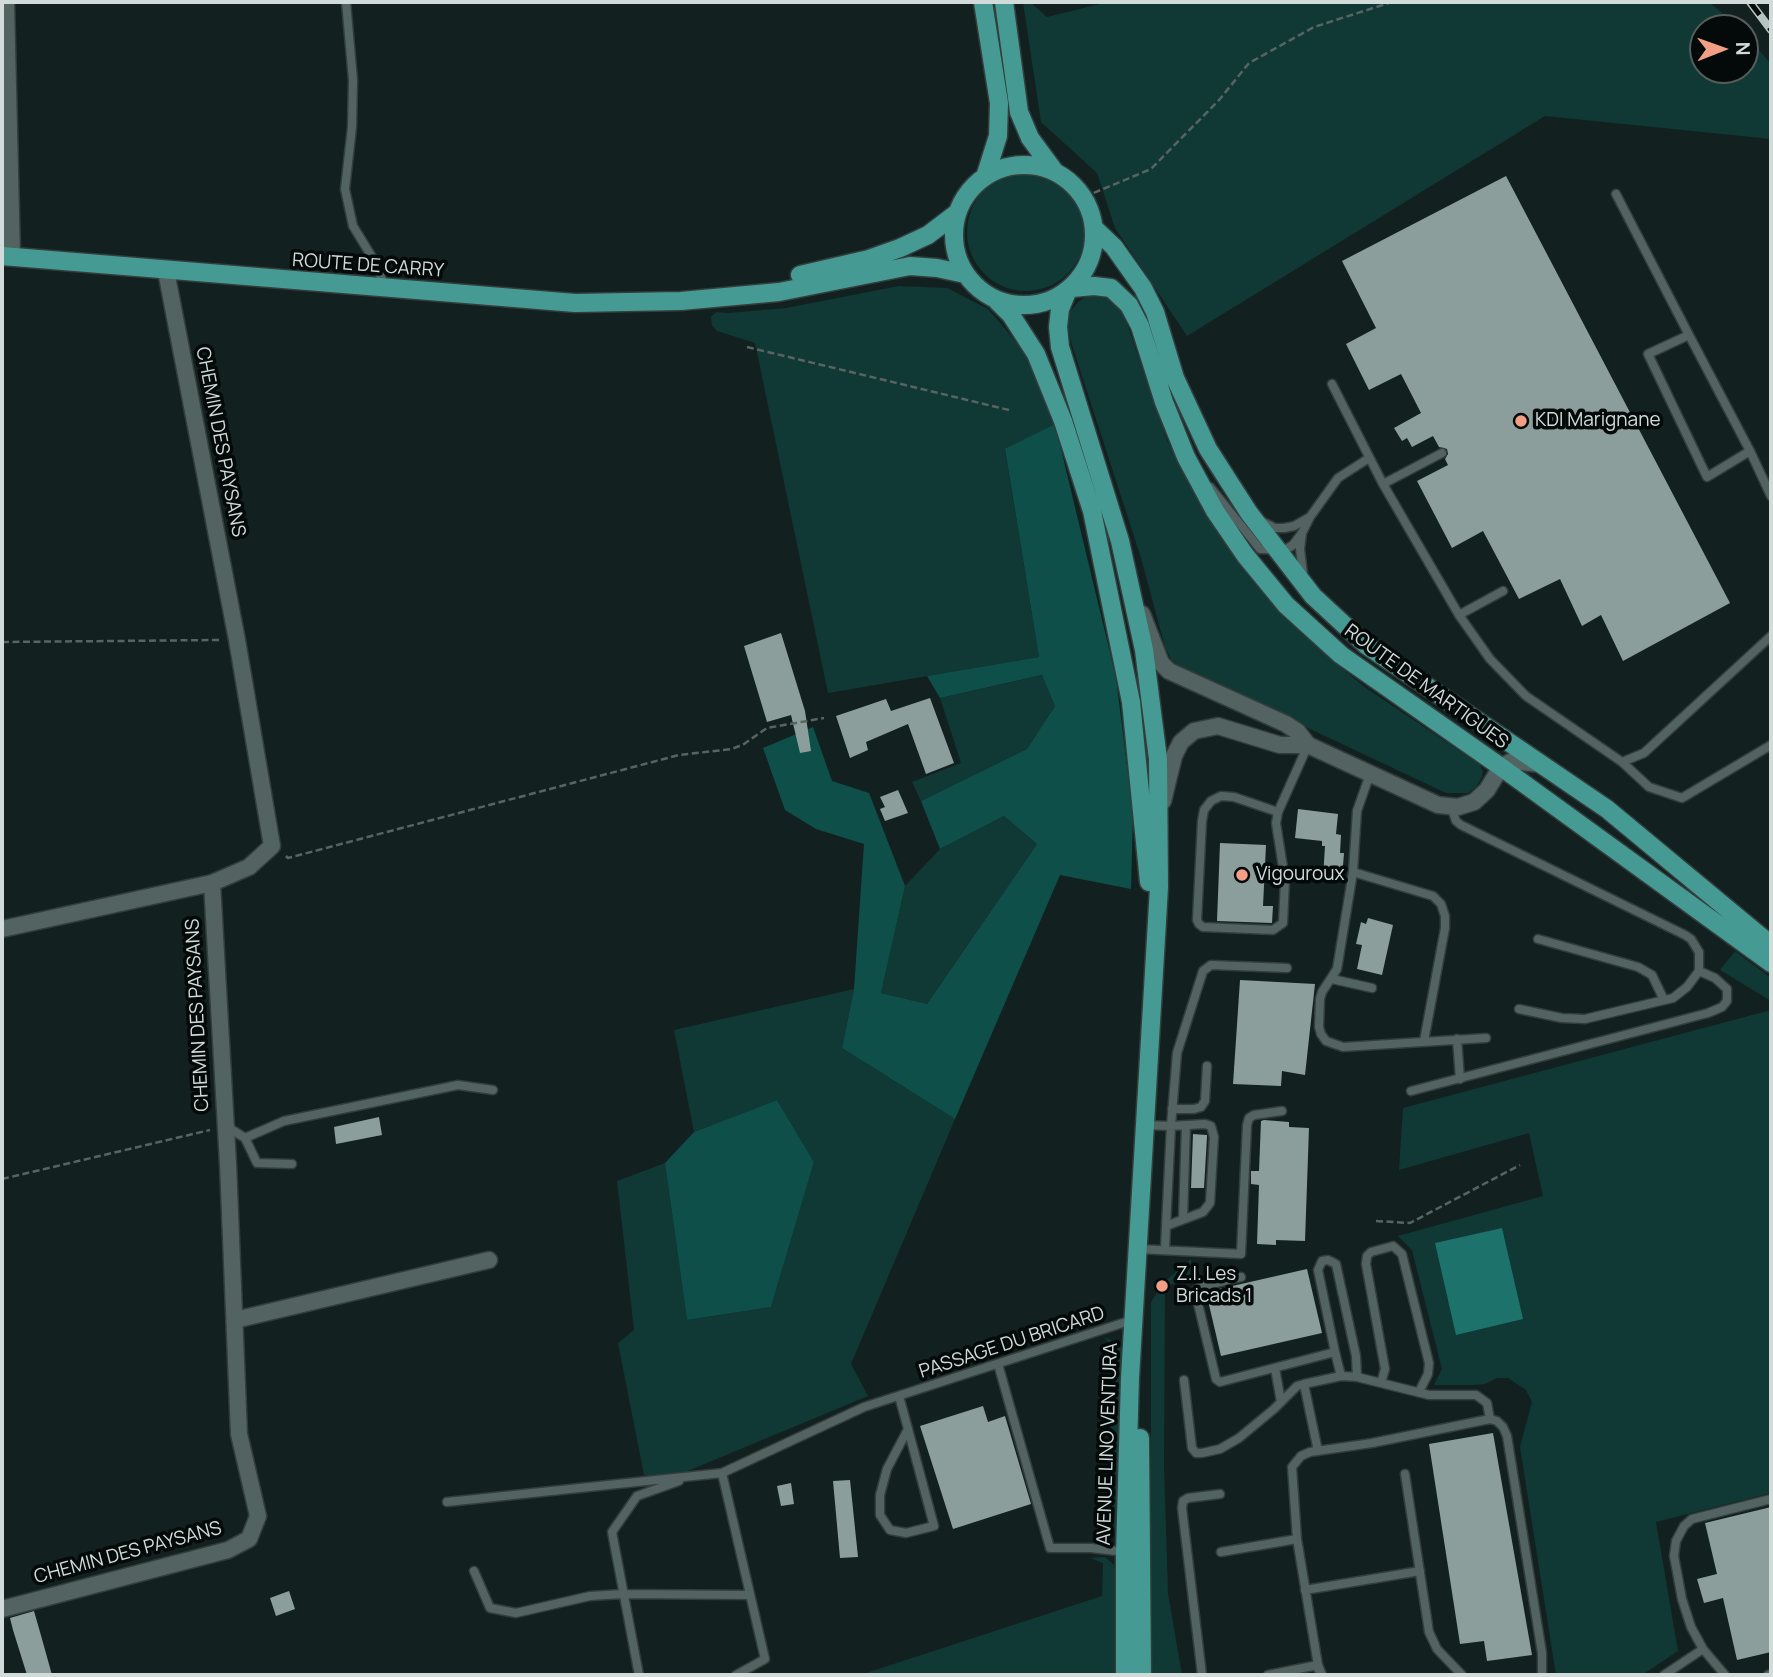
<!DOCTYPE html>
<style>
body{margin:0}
#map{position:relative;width:1773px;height:1677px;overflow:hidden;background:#122120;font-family:Manrope,sans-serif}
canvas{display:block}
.frame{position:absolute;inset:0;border:4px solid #d1dbd9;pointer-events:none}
.north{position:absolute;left:1689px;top:14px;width:70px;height:70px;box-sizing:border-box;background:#040a09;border:2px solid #565e5c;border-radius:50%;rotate:89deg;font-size:19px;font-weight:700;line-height:28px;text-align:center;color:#d1dbd9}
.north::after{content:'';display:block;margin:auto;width:24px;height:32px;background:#f39f85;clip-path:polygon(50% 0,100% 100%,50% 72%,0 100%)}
</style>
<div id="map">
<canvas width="1773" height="1677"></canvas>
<div class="frame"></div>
<div class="north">N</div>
</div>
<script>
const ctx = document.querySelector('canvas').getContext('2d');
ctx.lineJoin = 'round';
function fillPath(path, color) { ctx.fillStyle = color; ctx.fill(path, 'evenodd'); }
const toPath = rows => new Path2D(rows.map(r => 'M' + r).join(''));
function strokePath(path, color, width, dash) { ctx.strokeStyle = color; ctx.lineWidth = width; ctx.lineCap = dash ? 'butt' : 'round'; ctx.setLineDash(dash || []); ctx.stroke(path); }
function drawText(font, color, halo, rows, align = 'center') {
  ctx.font = font + ' Manrope,sans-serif'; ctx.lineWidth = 7; ctx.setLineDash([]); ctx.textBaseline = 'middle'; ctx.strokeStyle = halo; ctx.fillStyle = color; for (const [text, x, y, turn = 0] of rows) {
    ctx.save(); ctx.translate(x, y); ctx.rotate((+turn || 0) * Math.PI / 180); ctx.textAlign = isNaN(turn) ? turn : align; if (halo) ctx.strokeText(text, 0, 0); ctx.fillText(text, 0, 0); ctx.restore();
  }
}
fillPath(toPath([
 [1023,2,1030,2,1047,17,1108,2,1709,2,1740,28,1703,28,1703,70,1745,70,1745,34,1771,64,1771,139,1545,116,1187,336,1115,228,1097,173,1041,122],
 '967 232a59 59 0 1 1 118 0a59 59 0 1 1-118 0Z',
 [899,286,947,288,988,309,1025,352,1055,424,1005,450,1039,657,828,693,755,343,717,331,712,325,711,317,716,312,728,313,786,308],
 [1089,295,1102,295,1114,301,1123,312,1167,440,1190,486,1231,547,1301,631,1333,661,1366,688,1479,764,1483,771,1482,777,1476,787,1468,793,1446,793,1183,669,1172,661,1165,647,1141,558,1071,342,1068,328,1070,312,1078,302],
 [1043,675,1055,706,1027,749,921,801,912,782,961,763,940,698],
 [1004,816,1037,844,927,1004,881,993,905,886,940,849],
 [1735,951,1771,978,1771,1001,1720,970],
 [854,989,842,1048,955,1119,851,1364,868,1396,678,1475,644,1475,618,1343,634,1330,617,1181,665,1163,687,1320,771,1307,814,1162,777,1100,694,1132,674,1030],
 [1771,1010,1771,1493,1656,1522,1678,1651,1642,1675,1556,1675,1520,1447,1532,1402,1526,1390,1508,1378,1497,1378,1485,1384,1473,1385,1434,1385,1442,1369,1412,1250,1398,1236,1543,1196,1529,1133,1399,1170,1403,1108],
 [1191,1259,1193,1279,1165,1286,1164,1466,1168,1593,1182,1675,1151,1675,1151,1302,1164,1282],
 [1104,1337,1117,1343,1124,1352,1117,1525,1111,1535,1103,1539,1092,1539,1107,1531,1113,1348],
 [1105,1557,1114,1565,1118,1583,1117,1675,860,1675,1102,1596,1103,1563,1090,1558]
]), '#103834');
fillPath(toPath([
 [1055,424,1116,678,1133,814,1131,889,1060,875,955,1119,842,1048,854,989,864,844,816,829,785,810,763,748,813,727,832,781,869,793,905,886,881,993,927,1004,1037,844,1004,816,940,849,921,801,1027,749,1055,706,1042,675,940,698,927,676,1039,657,1005,449],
 [777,1100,814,1162,771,1307,687,1320,665,1163,694,1132]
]), '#0e4f4a');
fillPath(toPath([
 [1502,1228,1523,1319,1456,1335,1435,1243]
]), '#1e726c');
fillPath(toPath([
 [1506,176,1730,603,1623,661,1601,615,1582,626,1560,579,1519,599,1483,531,1452,548,1417,481,1448,465,1445,459,1448,454,1447,449,1439,447,1433,436,1412,447,1407,438,1402,441,1394,428,1421,413,1401,374,1369,390,1346,344,1376,328,1342,261],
 [781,633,805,711,811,751,800,753,791,715,767,722,744,646],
 [930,698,954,763,926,774,908,724,866,742,868,750,850,758,836,716,886,699,891,711],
 [898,790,908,813,885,821,880,809,885,807,880,797],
 [1298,809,1338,814,1336,834,1341,835,1340,853,1344,853,1342,878,1323,877,1325,846,1322,846,1322,841,1295,838],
 [1220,843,1266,845,1263,906,1273,906,1272,923,1217,921],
 [1368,918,1393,925,1382,975,1357,969,1362,945,1356,944,1361,922,1366,924],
 [1240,980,1315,984,1305,1075,1282,1071,1281,1086,1233,1084],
 [379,1117,382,1135,336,1144,334,1127],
 [1264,1120,1289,1122,1289,1127,1309,1128,1305,1241,1276,1240,1276,1245,1257,1244,1259,1185,1251,1184,1251,1171,1259,1171,1261,1121],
 [1193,1134,1207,1135,1207,1137,1204,1188,1191,1188],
 [1307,1269,1322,1333,1221,1356,1206,1292],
 [983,1406,988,1422,1005,1416,1031,1504,953,1529,920,1426],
 [1493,1433,1532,1655,1487,1661,1484,1641,1460,1644,1429,1444],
 [850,1480,858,1557,840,1558,833,1481],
 [791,1483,794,1504,781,1506,777,1486],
 [1771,1507,1771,1652,1737,1660,1723,1598,1704,1603,1697,1579,1717,1574,1705,1523],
 [289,1591,295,1609,276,1616,270,1598],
 [34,1611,42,1639,52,1675,27,1675,13,1630,10,1618]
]), '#8b9e9b');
const service = toPath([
 [346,2,353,80,352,127,345,189,353,226,372,257,385,286],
 [1616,194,1689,335],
 [1332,384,1383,484,1459,615,1490,659,1526,696,1622,762,1644,753,1771,636],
 [1750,451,1707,477,1648,354,1689,335,1750,451,1771,496],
 [1383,484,1442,453],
 [1210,487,1260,549,1285,550,1293,545,1302,533],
 [1310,517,1338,478,1369,458],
 [1263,522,1275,528,1284,528,1294,526,1310,517,1302,533,1300,549,1303,574],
 [1459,615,1503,591],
 [1622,762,1649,787,1682,798,1771,745],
 [1370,774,1357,811,1353,872,1337,969,1322,992,1320,999,1319,1027,1321,1034,1326,1041,1343,1047,1486,1038],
 [1451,807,1456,821,1461,825,1685,935,1691,939,1699,952,1699,971,1687,987,1673,998,1585,1019,1562,1018,1519,1009],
 [1278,812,1276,823,1285,880,1283,923,1273,930,1203,927,1199,924,1197,920,1202,821,1204,810,1211,801,1221,796,1234,797,1278,812,1308,745],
 [1353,872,1433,896,1441,904,1445,916,1445,928,1424,1041],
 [1538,939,1638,967,1652,975,1664,1000],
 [1332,979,1372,988],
 [1457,1039,1460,1079],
 [1411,1091,1708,1013,1722,1007,1727,1001,1727,989,1715,978,1699,971],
 [1172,1109,1194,1109,1201,1107,1205,1101,1207,1066],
 [1144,1125,1171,1126,1177,1053,1203,971,1211,965,1287,968],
 [226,1126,245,1138,284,1121,458,1085,493,1090],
 [245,1138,257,1163,292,1164],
 [1183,1219,1186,1125],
 [1138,1249,1241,1254,1247,1125,1249,1118,1254,1115,1282,1111],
 [1165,1250,1166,1226,1203,1212,1210,1203,1214,1137,1211,1126,1205,1124,1171,1126,1166,1226],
 [1241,1277,1199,1287,1195,1291,1216,1379,1220,1382,1335,1352,1318,1270,1322,1261,1328,1260,1336,1264,1356,1356,1357,1377],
 [1335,1352,1341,1376],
 [998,1364,1050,1548,1091,1548,1125,1552],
 [1275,1368,1281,1402],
 [1184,1380,1192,1448,1196,1453,1202,1453,1220,1449,1239,1438,1274,1409,1297,1386,1304,1384],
 [1381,1383,1385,1369,1366,1264,1367,1256,1371,1252,1393,1246,1402,1254,1429,1363,1428,1374,1419,1392],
 [899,1396,908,1429,934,1526,906,1533,890,1530,880,1515,880,1495,887,1469,908,1429],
 [1318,1451,1304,1384,1341,1376,1357,1377,1429,1395,1476,1395,1487,1403,1490,1419],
 [722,1473,765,1659,736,1675],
 [1405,1474,1429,1632,1437,1649,1462,1675],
 [447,1502,722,1473,864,1407,1132,1320],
 [1221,1552,1297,1539],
 [474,1571,490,1608,516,1613,590,1596,623,1594,750,1595],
 [1305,1590,1420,1571],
 [1703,1649,1691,1627,1682,1599,1674,1556,1676,1541,1684,1526,1692,1519,1771,1499],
 [639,1675,612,1532,637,1496,679,1481],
 [1202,1675,1182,1508,1183,1501,1188,1498,1220,1494],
 [1268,1675,1318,1665,1318,1669],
 [1322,1675,1318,1665,1297,1539,1292,1467,1301,1456,1310,1452,1372,1443,1490,1419,1497,1421,1503,1427,1507,1436,1542,1653,1542,1675],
 [1664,1675,1703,1649,1725,1675],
 [1768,1675,1771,1674]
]);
const minor = toPath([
 [6,2,12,257],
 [1142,614,1161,663,1169,671,1286,724,1298,732,1308,745,1438,805,1458,807,1474,802,1487,790,1501,767,1512,761,1540,764],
 [1163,801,1174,756,1181,742,1194,731,1218,726,1280,745,1308,745],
 [2,929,212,883],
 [235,1320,489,1260],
 [2,1609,228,1550,249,1539,258,1516,239,1434,228,1164,212,883,249,867,272,846,237,640,166,271]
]);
const primary = toPath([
 [983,2,999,103,998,136,985,177],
 [1004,2,1019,112,1030,138,1055,172],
 '954 235a70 70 0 1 1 140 0a70 70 0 1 1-140 0Z',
 [1094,228,1114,247,1143,288,1155,312,1175,378,1208,449,1249,513,1313,596,1366,645,1607,809,1771,945],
 [2,256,575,303,681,301,779,292,910,266,937,268,965,274],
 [800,275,869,259,900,248,928,235,957,213],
 [1072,288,1094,286,1111,288,1129,305,1140,326,1164,402,1186,457,1215,511,1245,555,1286,605,1341,655,1501,767,1771,963],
 [1067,292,1060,309,1058,327,1060,347,1120,541,1144,650,1158,759,1159,887,1130,1378,1125,1552,1125,1675],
 [997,301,1011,315,1036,354,1063,421,1092,511,1131,702,1149,882],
 [1140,1438,1142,1675]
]);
strokePath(service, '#333d3c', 11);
strokePath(minor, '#333d3c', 19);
strokePath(primary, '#333d3c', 21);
strokePath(toPath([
 [1460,2,1464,2],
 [1084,197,1151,169,1220,99,1249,63,1314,27,1392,2],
 [747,347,1009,410],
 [2,642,220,640],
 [286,856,288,858,679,755,732,749,744,744,767,728,824,718],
 [2,1179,210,1130],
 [1376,1221,1410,1223,1520,1165]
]), '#576462', 2.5, [7, 3.5]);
strokePath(service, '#526361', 8);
strokePath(minor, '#526361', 16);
strokePath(primary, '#459a93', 18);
const rail = toPath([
 [1750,2,1771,30]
]);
strokePath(rail, '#b8c3c1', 8);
strokePath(rail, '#040a09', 5, [16]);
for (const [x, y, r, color] of [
 [1521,421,7,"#f39f85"],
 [1242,875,7,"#f39f85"],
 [1162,1286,7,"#f39f85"]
]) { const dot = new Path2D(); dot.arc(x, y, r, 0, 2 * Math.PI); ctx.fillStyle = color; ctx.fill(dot); strokePath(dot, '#040a09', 2.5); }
drawText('19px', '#d1dbd9', '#040a09', [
 ["ROUTE DE CARRY",368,266,4],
 ["CHEMIN DES PAYSANS",220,442,79],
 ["ROUTE DE MARTIGUES",1426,687,36],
 ["CHEMIN DES PAYSANS",198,1015,-93],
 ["PASSAGE DU BRICARD",1012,1343,-18],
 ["AVENUE LINO VENTURA",1108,1444,-88],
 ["CHEMIN DES PAYSANS",128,1553,-15]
]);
drawText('19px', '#d1dbd9', '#040a09', [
 ["KDI Marignane",1535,421],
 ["Vigouroux",1256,875],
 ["Z.I. Les",1176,1275],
 ["Bricads 1",1176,1297]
], 'left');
</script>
